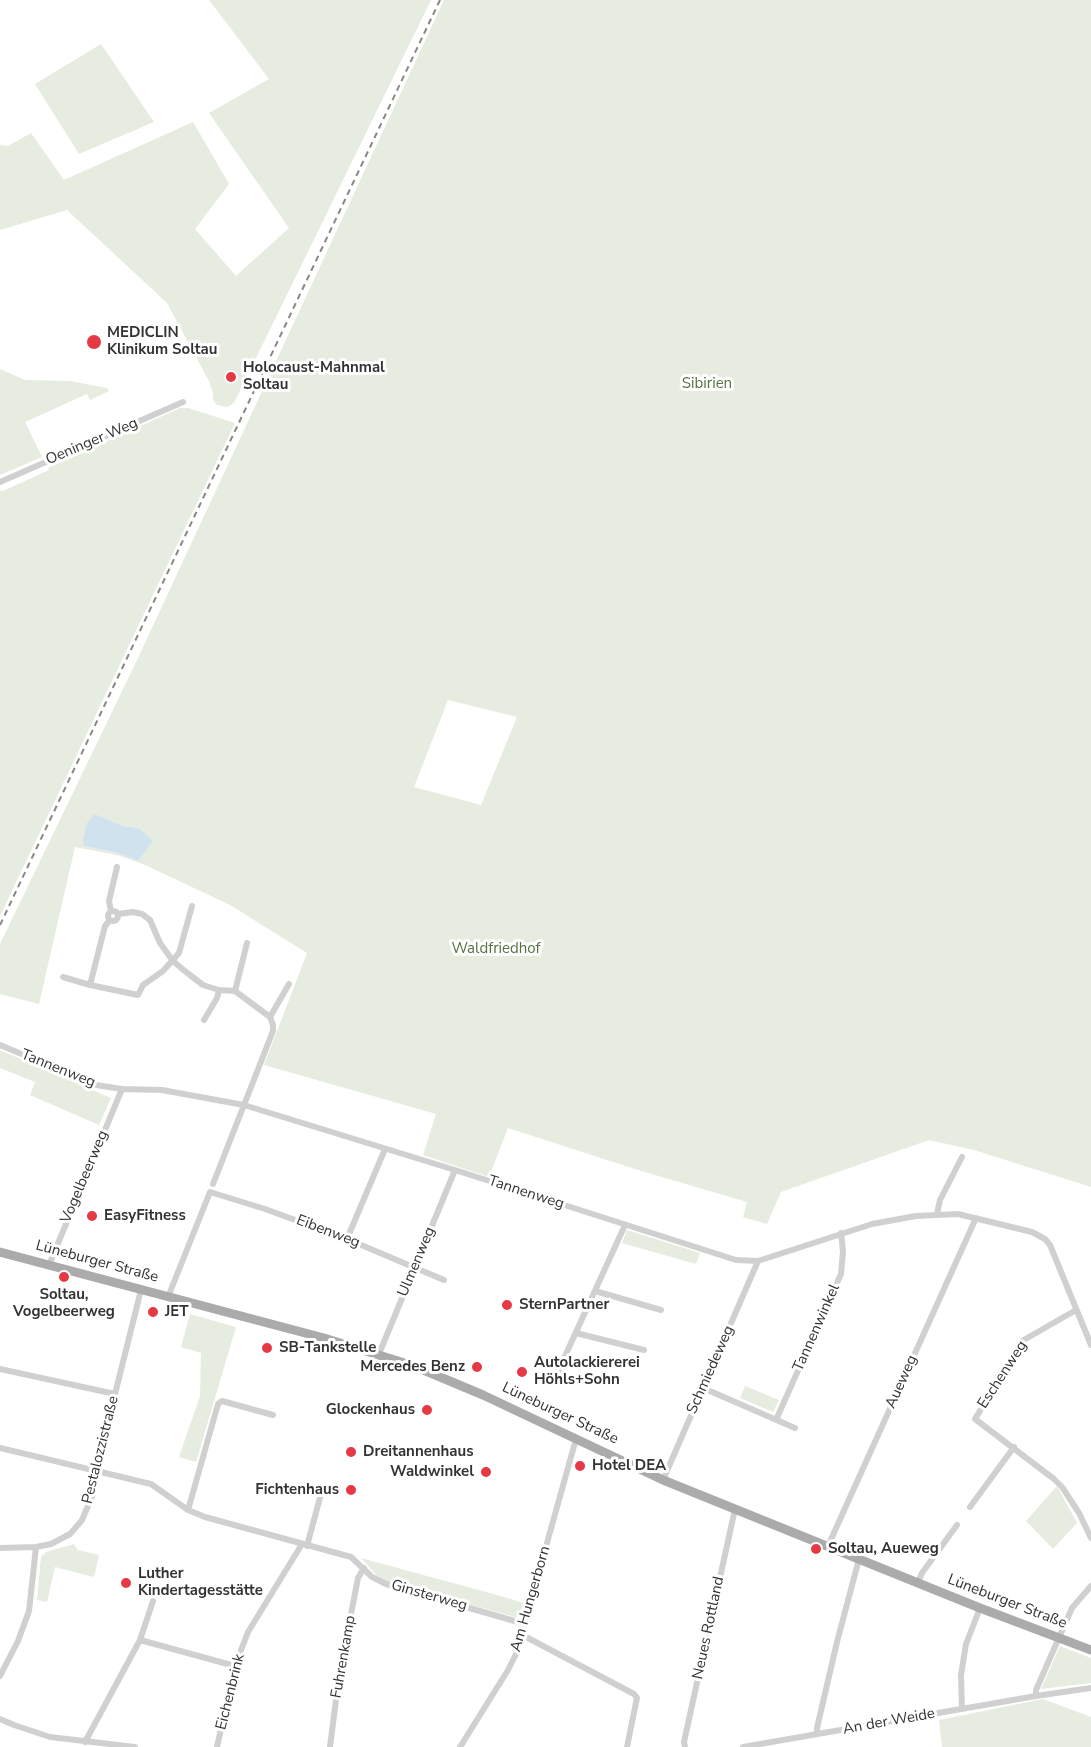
<!DOCTYPE html>
<meta charset="utf-8">
<style>
body{margin:0}
canvas{display:block;background:#fff}
</style>
<canvas width="1091" height="1747"></canvas>
<script>
const ctx = document.querySelector('canvas').getContext('2d');
ctx.lineJoin = 'round';
function fillPath(path, color) { ctx.fillStyle = color; ctx.fill(path, 'evenodd'); }
const toPath = rows => new Path2D(rows.map(r => 'M' + r).join(''));
function strokePath(path, color, width, dash) { ctx.strokeStyle = color; ctx.lineWidth = width; ctx.lineCap = dash ? 'butt' : 'round'; ctx.setLineDash(dash || []); ctx.stroke(path); }
function drawText(font, color, halo, rows, align = 'center') {
  ctx.font = font + ' "Nunito Sans",sans-serif'; ctx.lineWidth = 6; ctx.setLineDash([]); ctx.textBaseline = 'middle'; ctx.strokeStyle = halo; ctx.fillStyle = color; for (const [text, x, y, turn = 0] of rows) {
    ctx.save(); ctx.translate(x, y); ctx.rotate((+turn || 0) * Math.PI / 180); ctx.textAlign = isNaN(turn) ? turn : align; if (halo) ctx.strokeText(text, 0, 0); ctx.fillText(text, 0, 0); ctx.restore();
  }
}
fillPath(toPath([
 [209,0,431,0,234,403,227,407,217,405,213,400,213,393,209,381,167,303,67,210,0,230,0,145,8,146,31,133,64,180,193,122,229,184,195,229,236,276,289,228,209,113,269,79],
 [444,0,1091,0,1091,1187,974,1150,929,1140,781,1192,767,1224,743,1217,747,1202,638,1170,508,1128,489,1177,423,1155,436,1114,264,1065,307,953,230,905,143,864,117,855,75,847,39,1004,0,994,0,944,138,658],
 [448,700,517,717,481,805,414,787],
 [95,814,123,826,139,828,152,841,138,861,118,853,84,846],
 [101,44,154,122,79,154,35,84],
 [0,369,25,380,70,381,107,388,109,391,90,400,87,394,25,422,42,457,0,475],
 [180,408,188,408,235,423,0,916,0,490,3,491,49,470,48,468],
 [0,1050,111,1098,99,1125,30,1095,35,1082,0,1068],
 [627,1230,700,1253,696,1264,622,1243],
 [190,1314,236,1327,196,1462,179,1457,200,1396,201,1353,181,1347],
 [745,1386,779,1400,773,1412,740,1398],
 [1057,1486,1077,1523,1053,1549,1026,1521],
 [74,1544,78,1550,99,1555,94,1577,55,1567,47,1602,37,1600,41,1557,46,1552],
 [361,1558,497,1595,527,1604,524,1614,519,1618,381,1580],
 [1060,1646,1091,1658,1091,1683,1041,1689],
 [1043,1699,1091,1717,1091,1747,942,1747,939,1720]
]), '#e6ecdf');
fillPath(toPath([
 [95,814,123,826,139,828,153,841,138,861,118,853,84,846,83,840,87,823]
]), '#cfe2ee');
strokePath(toPath([
 [0,482,183,402],
 '108 916a5 5 0 1 1 10 0a5 5 0 1 1-10 0Z',
 [111,911,109,901,117,867],
 [118,914,133,912,142,914,150,920,160,943,173,961,186,972,203,985,219,990,235,991,270,1017,273,1025,273,1031,213,1184],
 [110,920,105,926,90,985,138,995,143,985,163,971,179,953,192,906],
 [63,977,90,985],
 [235,991,247,943],
 [270,1017,289,984],
 [204,1020,217,998,219,990],
 [0,1045,96,1085,122,1089,162,1090,244,1105,455,1170,736,1260,758,1261,872,1224,916,1216,958,1214,1032,1232,1045,1239,1050,1245,1091,1345],
 [937,1214,940,1200,962,1157],
 [347,1239,385,1149],
 [49,1265,122,1089],
 [595,1291,661,1310],
 [168,1297,210,1192,265,1209,347,1239,444,1280],
 [1076,1310,1022,1341,975,1419,1054,1479,1062,1487,1079,1513,1091,1538],
 [576,1333,644,1350],
 [379,1354,455,1170],
 [0,1369,115,1394],
 [555,1378,625,1225],
 [703,1388,795,1428],
 [776,1420,841,1274,843,1251,841,1233],
 [0,1448,151,1484,188,1510,205,1517,351,1557,372,1577,386,1584,525,1624],
 [663,1480,758,1261],
 [970,1507,1014,1447],
 [188,1510,218,1404,222,1401,273,1415],
 [307,1546,322,1490],
 [828,1546,976,1218],
 [0,1548,36,1547,51,1544,70,1534,82,1520,93,1494,115,1394,141,1290],
 [918,1582,922,1573,957,1525],
 [521,1637,528,1638,634,1694,637,1698,627,1747],
 [140,1640,153,1601],
 [0,1676,18,1641,29,1611,36,1547],
 [1036,1696,1091,1688],
 [962,1709,961,1675,966,1644,980,1608],
 [0,1719,14,1725,50,1737,135,1747],
 [817,1734,817,1728,837,1642,859,1559],
 [85,1742,140,1640,235,1666],
 [217,1747,235,1666,248,1632,302,1544],
 [330,1747,339,1676,358,1578,364,1568],
 [460,1747,508,1670,516,1654,576,1439],
 [685,1747,684,1742,735,1509],
 [743,1747,1036,1696,1036,1690,1072,1608,1091,1586]
]), '#d0d0d0', 6);
strokePath(toPath([
 [0,1252,324,1338,414,1366,483,1395,663,1480,980,1608,1091,1650]
]), '#ababab', 9);
strokePath(toPath([
 [0,925,440,0]
]), '#888', 2, [6, 4.5]);
for (const [x, y, r, color] of [
 [94,342,8,"#e63946"],
 [231,377,6,"#e63946"],
 [92,1216,6,"#e63946"],
 [64,1277,6,"#e63946"],
 [507,1305,6,"#e63946"],
 [153,1312,6,"#e63946"],
 [267,1348,6,"#e63946"],
 [477,1367,6,"#e63946"],
 [522,1372,6,"#e63946"],
 [427,1410,6,"#e63946"],
 [351,1452,6,"#e63946"],
 [580,1466,6,"#e63946"],
 [486,1472,6,"#e63946"],
 [351,1490,6,"#e63946"],
 [816,1549,6,"#e63946"],
 [126,1583,6,"#e63946"]
]) { const dot = new Path2D(); dot.arc(x, y, r, 0, 2 * Math.PI); ctx.fillStyle = color; ctx.fill(dot); strokePath(dot, '#fff', 2); }
drawText('bold 15px', '#333', '#fff', [
 ["MEDICLIN",107,333],
 ["Klinikum Soltau",107,350],
 ["Holocaust-Mahnmal",243,368],
 ["Soltau",243,385],
 ["EasyFitness",104,1216],
 ["Soltau,",64,1295,"center"],
 ["Vogelbeerweg",64,1312,"center"],
 ["SternPartner",519,1305],
 ["JET",165,1312],
 ["SB-Tankstelle",279,1348],
 ["Autolackiererei",534,1363],
 ["Höhls+Sohn",534,1380],
 ["Mercedes Benz",465,1367,"right"],
 ["Glockenhaus",415,1410,"right"],
 ["Dreitannenhaus",363,1452],
 ["Hotel DEA",592,1466],
 ["Waldwinkel",474,1472,"right"],
 ["Fichtenhaus",339,1490,"right"],
 ["Soltau, Aueweg",828,1549],
 ["Luther",138,1574],
 ["Kindertagesstätte",138,1591]
], 'left');
drawText('15px', '#56703f', '#fff', [
 ["Sibirien",707,384],
 ["Waldfriedhof",496,949]
]);
drawText('15px', '#333', '#fff', [
 ["Oeninger Weg",92,442,-23],
 ["Tannenweg",58,1069,22],
 ["Vogelbeerweg",85,1177,-67],
 ["Tannenweg",526,1193,18],
 ["Eibenweg",328,1232,21],
 ["Lüneburger Straße",97,1262,15],
 ["Ulmenweg",417,1262,-67],
 ["Tannenwinkel",817,1328,-66],
 ["Schmiedeweg",711,1370,-66],
 ["Eschenweg",1003,1375,-57],
 ["Aueweg",902,1382,-66],
 ["Lüneburger Straße",560,1414,25],
 ["Pestalozzistraße",101,1450,-76],
 ["Ginsterweg",429,1596,16],
 ["Am Hungerborn",531,1599,-74],
 ["Lüneburger Straße",1007,1602,21],
 ["Neues Rottland",709,1628,-78],
 ["Fuhrenkamp",344,1657,-80],
 ["Eichenbrink",231,1692,-76],
 ["An der Weide",889,1722,-10]
]);
</script>
